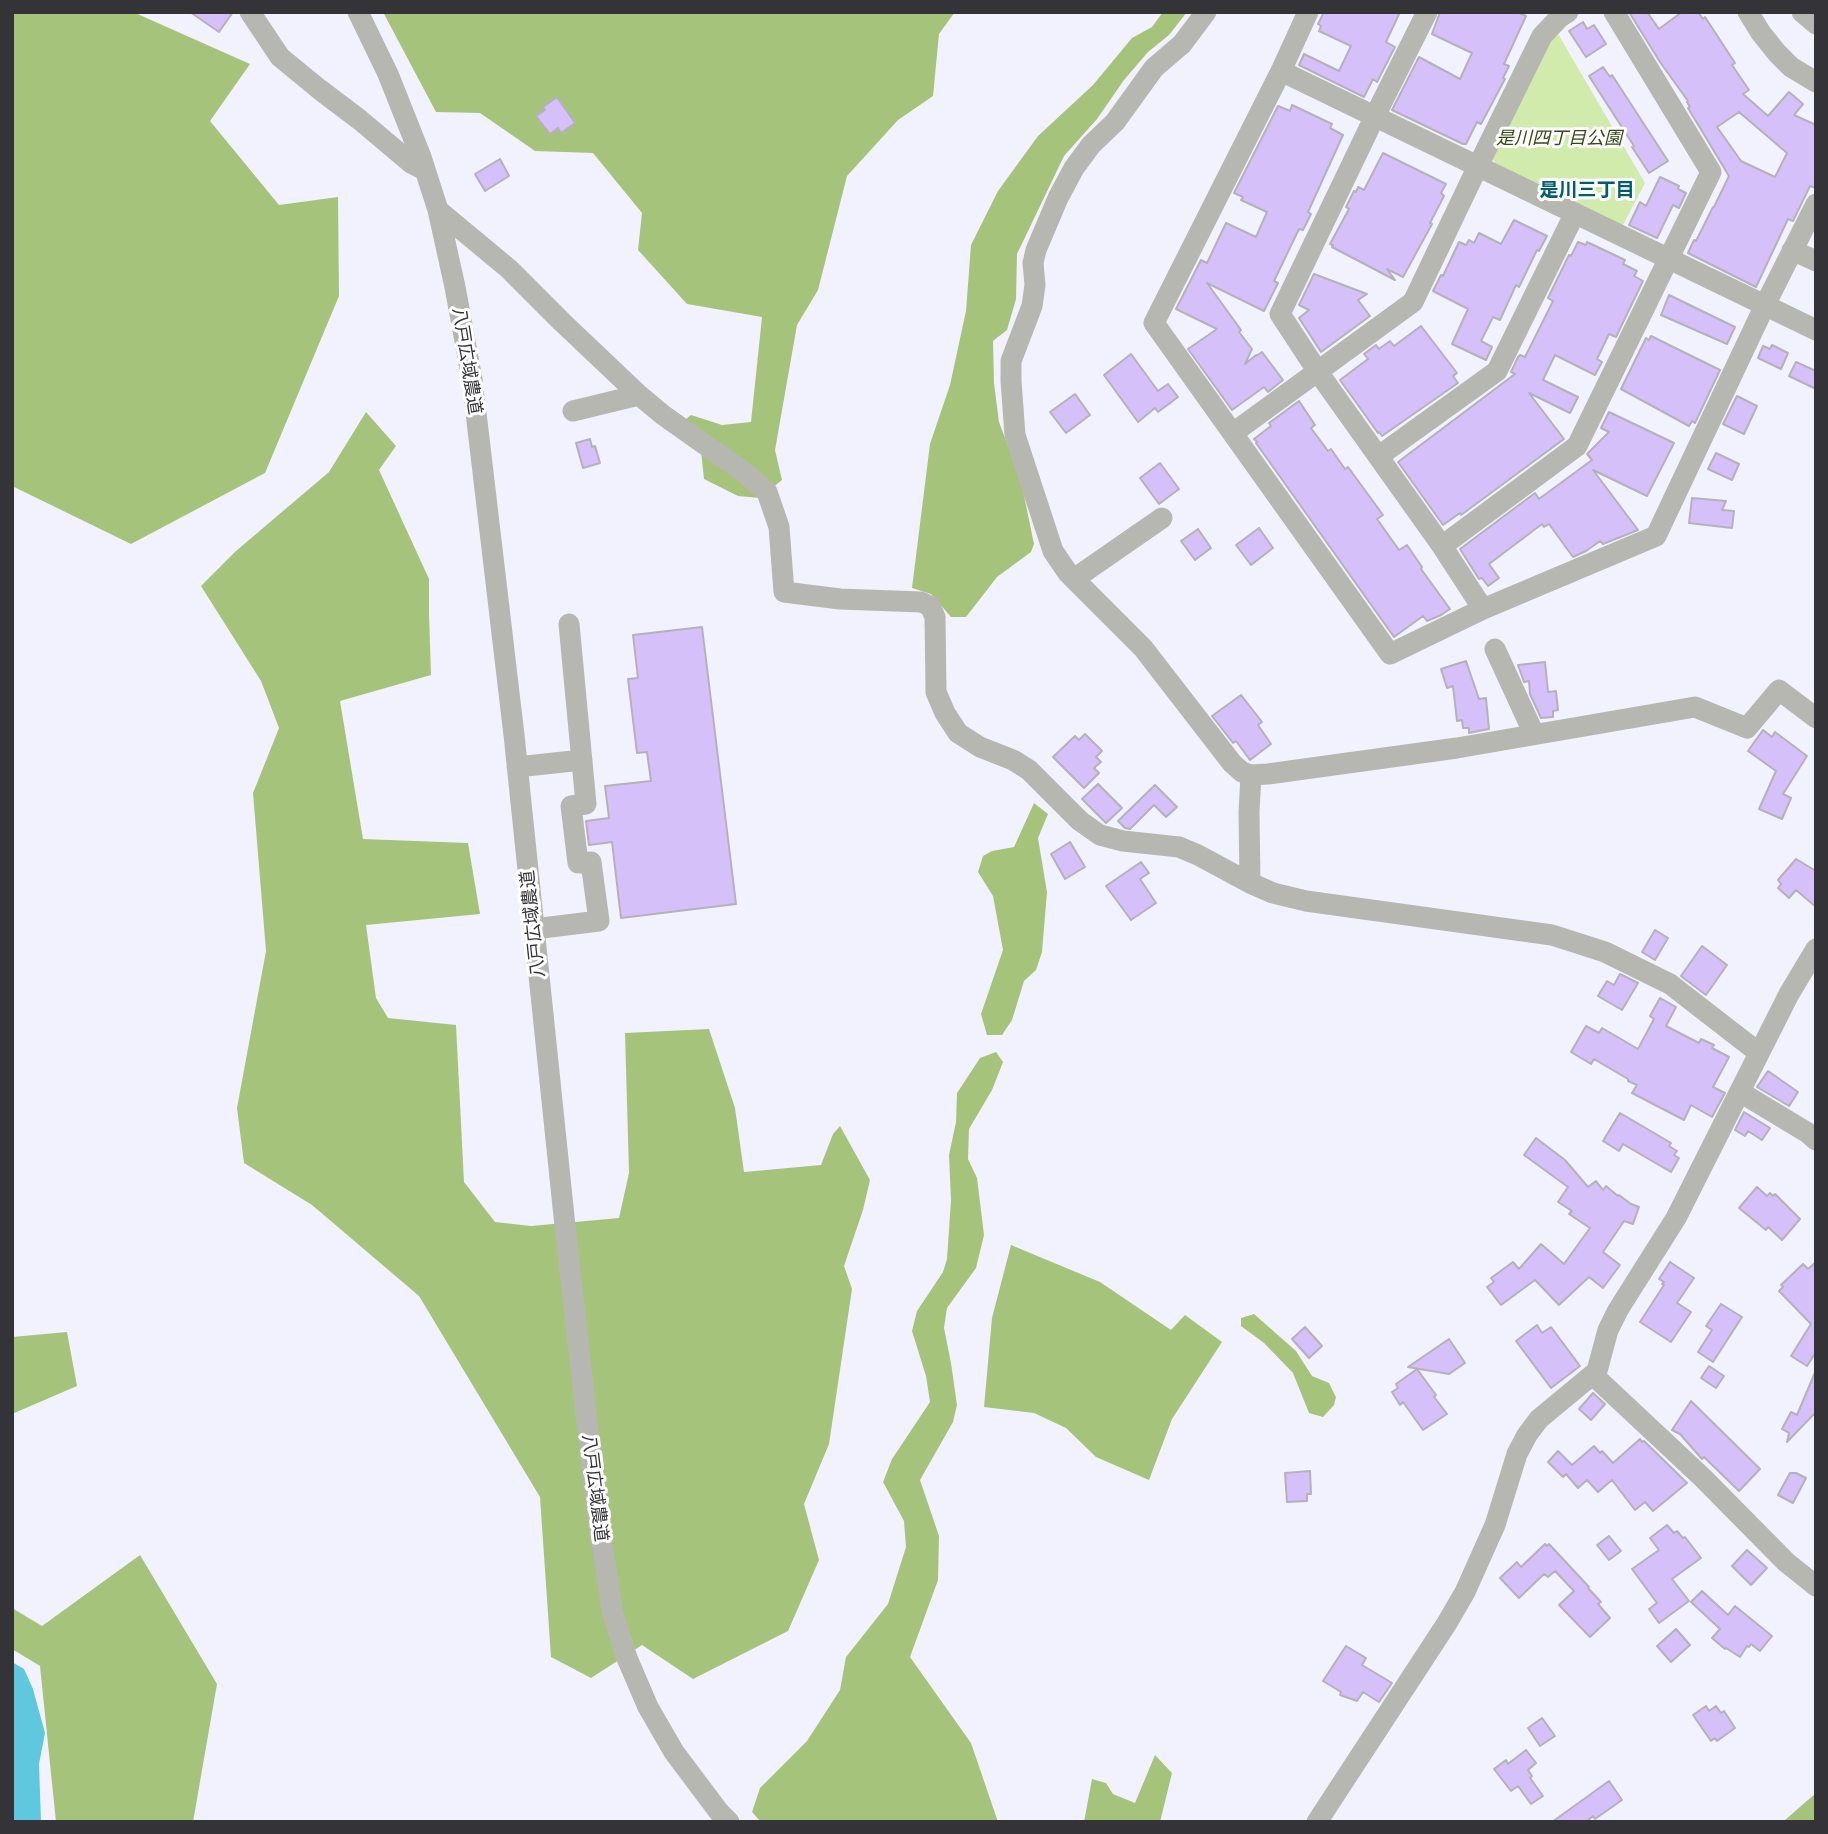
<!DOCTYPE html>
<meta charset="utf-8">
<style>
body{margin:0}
#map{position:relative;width:1828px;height:1834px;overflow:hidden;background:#f2f2fe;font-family:"Playfair Display",serif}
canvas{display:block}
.frame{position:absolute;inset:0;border:14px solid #333338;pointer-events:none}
</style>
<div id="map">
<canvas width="1828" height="1834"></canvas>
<div class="frame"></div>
</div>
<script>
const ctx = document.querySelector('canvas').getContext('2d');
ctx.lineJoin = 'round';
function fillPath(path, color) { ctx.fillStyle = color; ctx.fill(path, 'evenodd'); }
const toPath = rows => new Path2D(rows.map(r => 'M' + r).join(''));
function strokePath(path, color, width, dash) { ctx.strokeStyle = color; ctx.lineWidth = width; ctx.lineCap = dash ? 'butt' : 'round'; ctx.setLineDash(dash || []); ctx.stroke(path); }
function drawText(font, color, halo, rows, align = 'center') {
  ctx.font = font + ' "Playfair Display","Noto Sans JP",serif'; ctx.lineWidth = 6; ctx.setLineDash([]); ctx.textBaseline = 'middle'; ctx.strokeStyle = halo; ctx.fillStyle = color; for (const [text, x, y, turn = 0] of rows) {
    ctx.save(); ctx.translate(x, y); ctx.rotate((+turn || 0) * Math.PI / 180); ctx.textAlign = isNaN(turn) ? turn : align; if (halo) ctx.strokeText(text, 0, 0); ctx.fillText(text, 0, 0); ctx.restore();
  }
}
fillPath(toPath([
 [1557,32,1645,183,1622,227,1497,166,1491,156,1549,41]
]), '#d0ebac');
fillPath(toPath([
 [12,12,133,12,250,64,210,121,279,205,338,197,339,296,265,473,131,544,12,486],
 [383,12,955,12,939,34,933,96,898,120,847,176,818,290,797,325,775,450,782,480,760,498,738,496,704,479,701,451,681,423,691,415,722,425,751,422,762,317,687,304,638,250,642,213,593,153,535,151,480,113,436,112],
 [1163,12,1187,12,1169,35,1148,52,1124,80,1097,119,1064,156,1017,254,1016,299,1007,330,993,341,994,383,999,422,1021,481,1034,544,1031,552,997,577,966,617,951,617,931,594,912,588,930,444,950,385,966,311,971,245,998,191,1038,136,1093,85,1132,38,1152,27],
 [366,412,396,446,379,470,429,579,429,614,431,675,340,701,363,839,468,843,480,914,366,925,376,998,388,1018,456,1025,464,1182,495,1222,531,1226,619,1218,629,1173,625,1033,709,1029,735,1108,744,1172,821,1165,833,1134,840,1126,870,1180,863,1210,844,1266,852,1289,829,1444,804,1504,819,1560,788,1631,693,1679,642,1645,591,1678,551,1657,540,1497,419,1296,312,1205,244,1163,237,1108,266,951,253,793,279,728,261,681,201,586,236,551,329,472],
 [1034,803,1048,814,1038,838,1047,892,1042,952,1036,970,1024,981,1012,1020,1002,1035,987,1035,981,1014,1003,950,993,896,978,872,983,856,992,851,1014,847],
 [996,1052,1003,1062,992,1090,969,1129,968,1159,977,1178,984,1235,976,1268,947,1308,944,1328,951,1363,957,1405,953,1422,920,1480,939,1536,938,1580,910,1657,971,1743,998,1822,761,1822,752,1812,760,1788,807,1741,840,1690,846,1657,888,1604,906,1547,904,1521,883,1482,892,1459,930,1402,926,1376,912,1331,917,1311,943,1272,947,1259,951,1200,949,1155,956,1122,957,1093,980,1058],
 [1011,1245,1100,1282,1171,1330,1185,1315,1222,1342,1172,1419,1149,1480,1096,1457,1066,1428,1034,1413,984,1407,992,1318],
 [1254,1314,1296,1351,1312,1376,1329,1383,1336,1397,1334,1405,1323,1417,1309,1413,1293,1373,1264,1343,1241,1326,1241,1318],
 [67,1332,77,1386,12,1414,12,1337],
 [140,1555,217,1684,193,1822,56,1822,40,1666,12,1649,12,1608,42,1626],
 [1155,1755,1172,1773,1160,1822,1084,1822,1092,1779,1106,1783,1113,1794,1135,1803],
 [1816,1793,1816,1822,1784,1822,1785,1820]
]), '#a6c37b');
fillPath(toPath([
 [12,1662,24,1669,33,1689,45,1733,39,1764,41,1822,12,1822]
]), '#5fc8de');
const building = toPath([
 [190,12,233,12,219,32,190,12],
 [1324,12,1400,12,1386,42,1395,47,1377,82,1373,79,1364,97,1299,65,1304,54,1339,71,1351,46,1319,31,1321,26,1318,24,1324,12],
 [1440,12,1517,12,1526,16,1504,64,1509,66,1503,78,1505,79,1481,124,1477,122,1466,144,1463,144,1392,110,1419,57,1460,79,1472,53,1432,34,1440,12],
 [1629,12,1647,12,1659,29,1682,12,1698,12,1703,19,1705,17,1735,63,1732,65,1749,90,1743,94,1768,116,1789,92,1803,104,1794,115,1816,125,1816,188,1810,186,1793,221,1788,219,1756,287,1688,253,1694,240,1696,241,1713,207,1714,207,1729,176,1688,108,1690,107,1687,102,1688,101,1660,62,1629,12],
 [1739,112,1787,153,1775,177,1741,161,1717,127,1739,112],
 [1583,22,1587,29,1594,25,1606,44,1586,57,1569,31,1583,22],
 [1603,67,1610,77,1612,75,1668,161,1649,173,1632,147,1634,146,1589,76,1603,67],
 [557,97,575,123,561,133,558,128,550,134,536,116,545,110,543,107,557,97],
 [1292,105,1332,124,1330,128,1343,135,1308,212,1311,214,1303,230,1299,229,1274,281,1278,283,1264,311,1207,283,1241,330,1239,332,1252,349,1245,364,1256,355,1256,356,1262,352,1283,380,1268,392,1264,387,1232,410,1188,349,1217,329,1176,309,1201,260,1207,263,1226,223,1256,237,1267,212,1241,200,1243,197,1234,193,1278,106,1290,111,1292,105],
 [1383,153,1446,184,1441,193,1444,196,1430,223,1432,224,1403,277,1387,269,1395,280,1332,247,1333,245,1330,244,1349,209,1346,207,1354,191,1356,192,1358,187,1364,190,1383,153],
 [500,159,509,176,485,191,475,174,500,159],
 [1660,177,1679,186,1678,189,1686,193,1679,208,1673,205,1657,238,1629,225,1640,202,1646,206,1660,177],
 [1514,220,1547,236,1539,251,1537,250,1519,287,1516,285,1500,320,1493,317,1481,341,1492,347,1486,360,1452,344,1468,309,1433,291,1441,275,1443,276,1459,242,1466,245,1469,240,1474,243,1479,233,1501,244,1514,220],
 [1578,242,1586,245,1587,242,1625,260,1623,264,1637,271,1634,276,1643,281,1616,337,1609,334,1597,359,1602,362,1595,375,1555,355,1543,380,1578,397,1570,413,1529,393,1564,439,1461,515,1460,513,1443,525,1398,462,1515,374,1511,372,1518,357,1520,355,1525,357,1553,301,1548,298,1569,255,1571,256,1578,242],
 [1314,274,1367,294,1358,300,1370,316,1321,352,1299,318,1309,310,1299,305,1314,274],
 [1669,295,1735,327,1727,344,1661,315,1669,295],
 [1421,326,1457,373,1453,376,1458,383,1382,436,1379,432,1378,433,1340,380,1368,359,1364,354,1376,345,1379,349,1390,341,1394,346,1421,326],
 [1651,336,1720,370,1695,423,1692,421,1689,426,1621,389,1646,338,1649,340,1651,336],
 [1772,345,1788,353,1781,369,1758,358,1763,346,1770,349,1772,345],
 [1131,354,1158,391,1168,384,1178,397,1158,412,1155,408,1138,422,1104,375,1131,354],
 [1796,362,1816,371,1816,389,1789,376,1796,362],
 [1075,394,1090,415,1066,433,1050,412,1075,394],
 [1737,396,1757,406,1744,434,1723,424,1737,396],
 [1299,401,1315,425,1311,428,1328,451,1331,449,1345,469,1348,467,1383,515,1377,519,1399,550,1407,545,1422,567,1421,569,1450,609,1441,615,1427,621,1423,616,1394,637,1256,443,1257,442,1254,439,1271,426,1269,423,1299,401],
 [1609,412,1674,443,1647,496,1593,470,1638,530,1603,544,1600,541,1586,551,1573,557,1549,524,1544,527,1542,524,1489,564,1499,578,1488,586,1482,578,1479,579,1460,549,1535,493,1539,499,1592,460,1587,454,1609,432,1601,428,1609,412],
 [590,439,592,447,595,446,600,463,583,468,576,443,590,439],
 [1716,453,1739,464,1732,480,1708,469,1716,453],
 [1160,463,1179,489,1159,504,1140,478,1160,463],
 [1692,498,1726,501,1722,510,1734,511,1732,528,1689,523,1692,498],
 [1259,528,1273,548,1251,565,1236,545,1259,528],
 [1198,529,1211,548,1195,560,1181,541,1198,529],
 [702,627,736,904,621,918,612,842,589,845,586,821,609,818,605,786,651,781,647,752,637,753,628,679,638,678,633,635,702,627],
 [1466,661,1479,699,1486,698,1489,729,1469,733,1469,728,1463,728,1462,720,1457,721,1453,686,1447,688,1441,669,1466,661],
 [1545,662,1548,692,1556,691,1558,710,1553,711,1553,717,1541,718,1530,694,1529,681,1524,682,1518,665,1545,662],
 [1241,695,1262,722,1258,725,1271,744,1250,760,1236,741,1233,743,1212,716,1241,695],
 [1763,730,1772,737,1775,732,1807,756,1783,794,1791,798,1782,819,1759,809,1776,771,1748,751,1763,730],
 [1085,734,1102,751,1096,757,1101,762,1094,768,1099,773,1084,788,1053,757,1075,736,1079,740,1085,734],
 [1098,784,1122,808,1106,823,1082,799,1098,784],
 [1155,785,1177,807,1166,817,1154,805,1130,829,1125,828,1118,821,1155,785],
 [1070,842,1085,867,1065,879,1051,854,1070,842],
 [1796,859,1816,871,1816,907,1796,890,1789,898,1778,888,1781,884,1778,880,1796,859],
 [1141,862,1149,873,1140,879,1156,903,1131,920,1106,886,1141,862],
 [1655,930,1668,938,1655,960,1642,952,1655,930],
 [1702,946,1727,965,1706,995,1681,976,1702,946],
 [1620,974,1638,983,1622,1010,1598,996,1607,981,1614,985,1620,974],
 [1660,998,1676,1007,1666,1026,1699,1043,1701,1039,1714,1045,1712,1048,1729,1057,1713,1087,1725,1093,1712,1117,1691,1105,1684,1120,1632,1093,1637,1085,1628,1081,1628,1079,1594,1059,1591,1064,1571,1052,1586,1026,1599,1033,1602,1028,1638,1049,1654,1019,1650,1016,1660,998],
 [1768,1071,1798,1092,1789,1106,1757,1087,1768,1071],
 [1744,1112,1770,1128,1762,1140,1748,1131,1745,1136,1735,1130,1744,1112],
 [1620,1113,1671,1143,1669,1146,1677,1151,1674,1155,1679,1158,1671,1172,1623,1144,1619,1151,1603,1141,1620,1113],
 [1536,1138,1565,1160,1588,1187,1596,1181,1603,1190,1606,1186,1618,1196,1619,1195,1631,1204,1639,1207,1633,1224,1624,1221,1603,1252,1620,1265,1603,1288,1589,1277,1559,1305,1535,1280,1501,1305,1487,1287,1494,1282,1491,1278,1513,1262,1519,1269,1541,1244,1564,1264,1590,1228,1569,1214,1572,1211,1558,1202,1568,1187,1524,1155,1536,1138],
 [1757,1187,1767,1196,1770,1193,1773,1196,1775,1194,1800,1219,1782,1240,1768,1227,1766,1230,1739,1208,1757,1187],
 [1670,1262,1694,1278,1677,1303,1691,1312,1671,1342,1640,1322,1664,1285,1662,1284,1664,1282,1659,1279,1670,1262],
 [1816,1262,1816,1352,1807,1366,1791,1356,1811,1324,1779,1291,1783,1287,1781,1285,1803,1264,1808,1269,1816,1262],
 [1721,1304,1742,1317,1713,1362,1698,1352,1712,1330,1706,1326,1721,1304],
 [1537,1325,1542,1333,1551,1327,1580,1366,1551,1388,1516,1341,1537,1325],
 [1305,1327,1322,1346,1309,1358,1292,1339,1305,1327],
 [1449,1339,1465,1363,1449,1374,1408,1367,1449,1339],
 [1709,1366,1724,1376,1716,1388,1701,1378,1709,1366],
 [1417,1369,1436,1395,1434,1397,1447,1414,1423,1430,1403,1402,1400,1405,1392,1392,1398,1388,1396,1384,1417,1369],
 [1816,1370,1816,1412,1787,1442,1789,1433,1782,1429,1791,1412,1797,1415,1816,1370],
 [1593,1393,1605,1404,1591,1420,1579,1409,1593,1393],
 [1691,1401,1760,1469,1739,1491,1704,1457,1702,1459,1680,1434,1672,1430,1691,1401],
 [1640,1439,1642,1442,1644,1441,1687,1483,1653,1511,1645,1502,1635,1510,1612,1480,1598,1492,1587,1480,1578,1488,1566,1474,1563,1477,1548,1462,1558,1451,1572,1465,1594,1446,1600,1453,1602,1451,1613,1463,1640,1439],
 [1310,1471,1311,1494,1307,1494,1307,1501,1287,1502,1285,1473,1310,1471],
 [1790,1473,1796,1473,1806,1478,1793,1503,1778,1495,1790,1473],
 [1667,1525,1674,1533,1677,1531,1683,1538,1685,1537,1701,1558,1672,1579,1689,1601,1659,1623,1649,1609,1657,1603,1632,1569,1659,1550,1650,1538,1667,1525],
 [1609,1536,1621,1551,1609,1560,1597,1545,1609,1536],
 [1545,1544,1547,1546,1549,1544,1589,1587,1588,1588,1601,1602,1598,1604,1610,1618,1590,1637,1559,1605,1574,1591,1555,1571,1548,1577,1544,1574,1519,1598,1500,1578,1517,1562,1521,1567,1545,1544],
 [1747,1550,1767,1568,1751,1585,1732,1566,1747,1550],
 [1702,1591,1728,1615,1735,1606,1772,1636,1760,1651,1751,1644,1749,1647,1747,1646,1740,1657,1726,1648,1725,1649,1712,1638,1720,1629,1691,1602,1702,1591],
 [1676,1629,1690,1645,1671,1662,1657,1646,1676,1629],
 [1346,1646,1366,1658,1362,1665,1392,1683,1379,1702,1363,1692,1357,1701,1340,1695,1341,1692,1323,1681,1346,1646],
 [1706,1706,1709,1711,1716,1706,1721,1713,1724,1711,1735,1728,1717,1741,1715,1738,1711,1741,1693,1715,1706,1706],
 [1542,1718,1555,1736,1540,1746,1528,1728,1542,1718],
 [1526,1750,1536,1763,1528,1770,1532,1776,1530,1778,1543,1796,1531,1804,1518,1786,1511,1791,1494,1769,1506,1760,1508,1764,1526,1750],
 [1609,1781,1622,1800,1595,1819,1593,1816,1586,1822,1552,1822,1609,1781]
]);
fillPath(building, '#d5c0f9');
strokePath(building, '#b5b1bc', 2);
strokePath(toPath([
 [250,12,280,57,319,89,360,120,411,163,425,170],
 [358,12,388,74,421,157,438,210,455,287,472,379,514,735,565,1226,598,1519,613,1614,627,1658,648,1707,674,1752,719,1812,729,1822],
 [1206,12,1182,44,1154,68,1115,122,1091,145,1074,168,1058,198,1036,250,1033,263,1035,285,1032,306,1011,361,1011,381,1015,435,1053,551,1068,573,1143,648,1232,763,1242,772,1251,775,1268,774,1457,748,1695,707,1747,728,1779,690,1816,718],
 [1308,12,1281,71,1154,323,1390,654,1483,609,1656,536,1765,305,1816,204],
 [1427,12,1375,116,1280,314,1318,372,1442,546,1483,609],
 [1748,12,1761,33,1777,53,1791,67,1816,82],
 [1802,12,1816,24],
 [1281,71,1816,330],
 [438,210,509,269,562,322,639,395,663,415,745,473,767,492,779,527,784,592,840,599,921,602,930,606,935,617,936,692,945,713,958,733,980,747,1013,760,1029,770,1080,821,1100,835,1123,841,1179,847,1198,855,1250,883,1273,893,1306,901,1552,935,1605,952,1670,984,1759,1053],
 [1792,250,1816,261],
 [573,411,639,395],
 [1233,433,1413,302,1478,166,1542,36,1560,17,1568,12],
 [1379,456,1497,371,1575,213],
 [1442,546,1577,446,1711,172,1614,12],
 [1074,579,1162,518],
 [1495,649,1534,734],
 [517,767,582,760],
 [1250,883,1249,812,1251,775],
 [534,929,599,921,591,862,578,863,571,806,586,804,569,624],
 [1740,1092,1808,1133,1816,1140],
 [1593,1375,1703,1478,1786,1562,1816,1586],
 [1317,1822,1447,1623,1465,1592,1495,1525,1517,1454,1527,1435,1539,1419,1597,1371,1608,1330,1618,1310,1676,1218,1789,994,1816,949]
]), '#b7b7b1', 21);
drawText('italic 18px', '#354814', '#fff', [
 ["是川四丁目公園",1559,138]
]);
drawText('18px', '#333338', '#fff', [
 ["八戸広域農道",467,361,81],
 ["八戸広域農道",533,924,-96],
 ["八戸広域農道",595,1488,83]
]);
drawText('bold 19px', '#005c70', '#fff', [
 ["是川三丁目",1587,190]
]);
</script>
